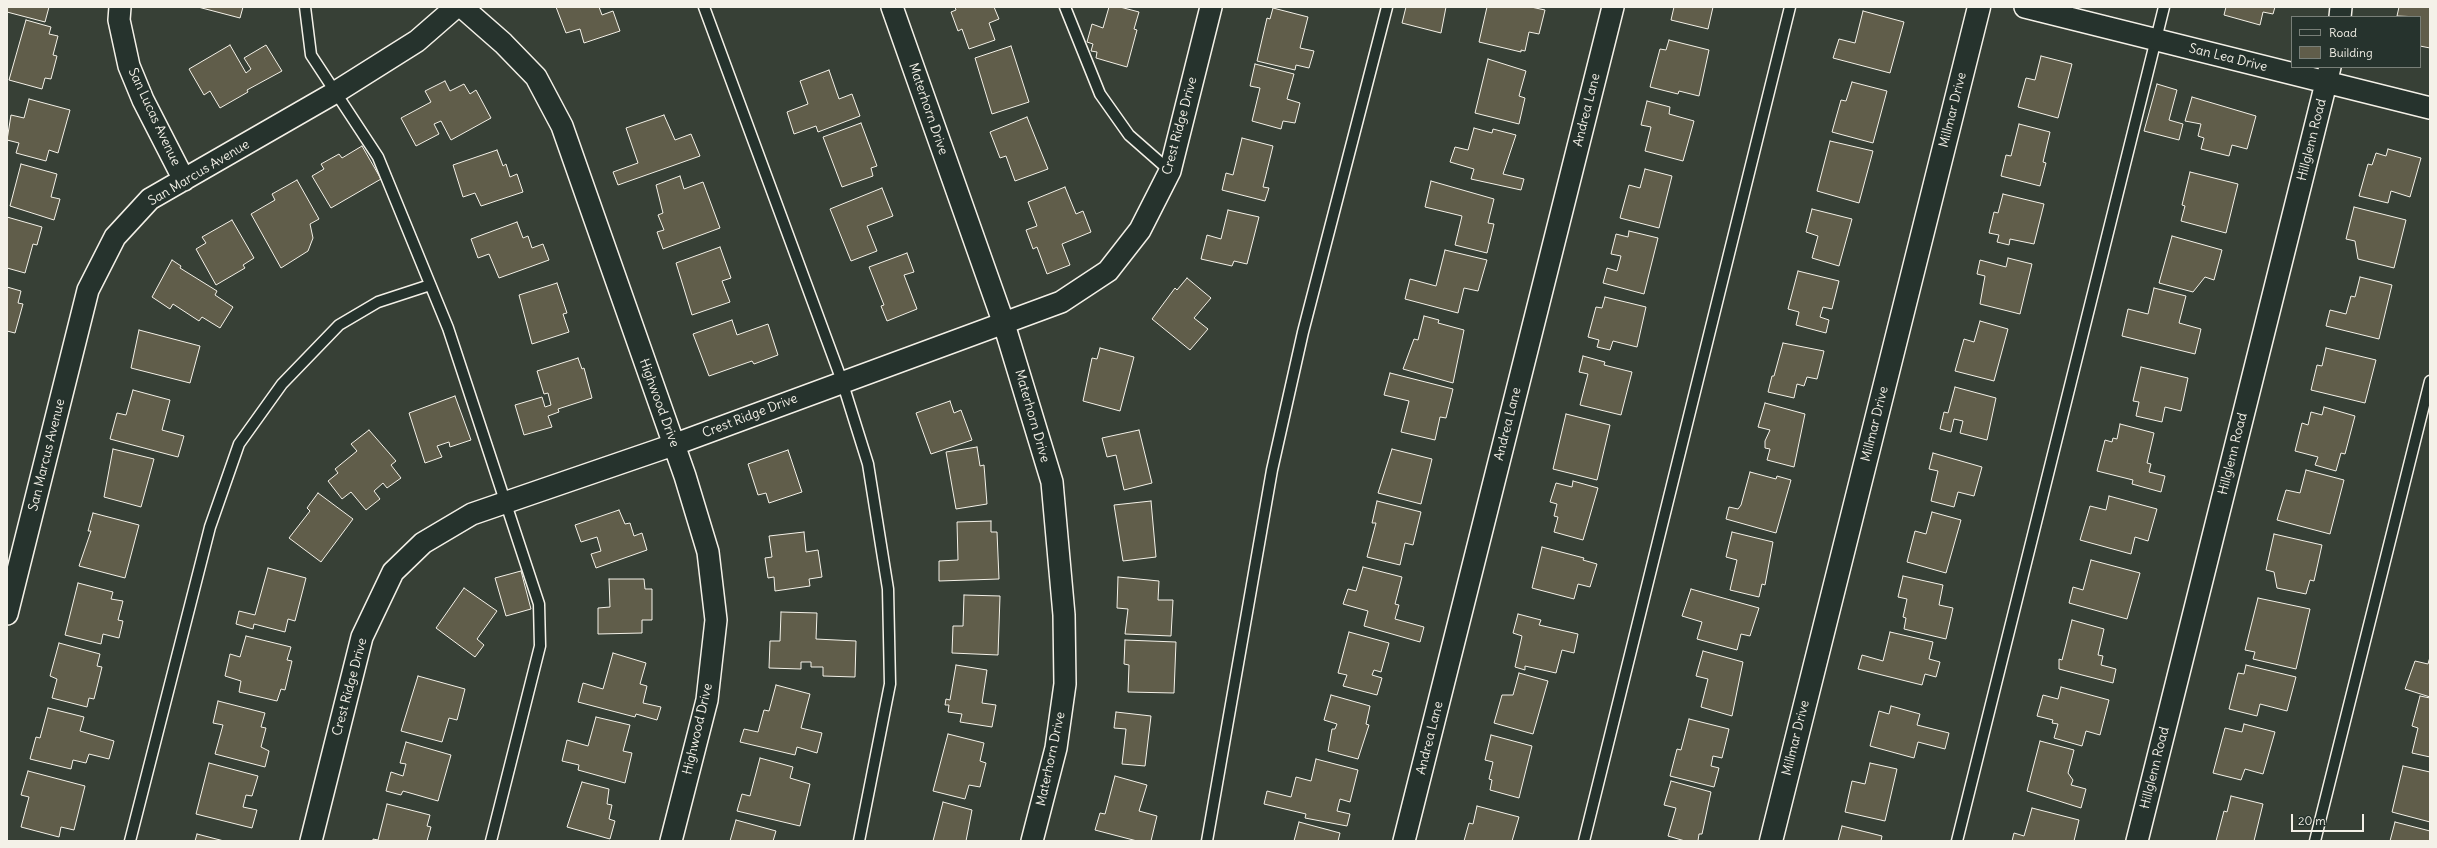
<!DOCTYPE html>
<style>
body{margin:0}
#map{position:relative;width:2437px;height:848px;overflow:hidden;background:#374036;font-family:Delius,sans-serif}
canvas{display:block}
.frame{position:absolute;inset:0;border:8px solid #f4f1e8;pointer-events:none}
.legend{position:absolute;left:2291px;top:16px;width:130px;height:52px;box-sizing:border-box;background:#26332d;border:1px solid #787f78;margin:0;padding:5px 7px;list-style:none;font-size:12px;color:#f4f1e8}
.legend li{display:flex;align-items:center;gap:8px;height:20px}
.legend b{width:20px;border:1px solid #787f78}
.scale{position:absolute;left:2291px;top:814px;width:73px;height:18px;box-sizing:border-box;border:2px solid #f4f1e8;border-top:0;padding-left:5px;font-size:12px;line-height:14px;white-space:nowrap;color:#f4f1e8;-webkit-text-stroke:3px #26332d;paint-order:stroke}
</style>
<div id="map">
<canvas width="2437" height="848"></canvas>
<div class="frame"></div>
<ul class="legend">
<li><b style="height:5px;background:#26332d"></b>Road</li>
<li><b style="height:11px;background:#605d4a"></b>Building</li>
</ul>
<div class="scale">20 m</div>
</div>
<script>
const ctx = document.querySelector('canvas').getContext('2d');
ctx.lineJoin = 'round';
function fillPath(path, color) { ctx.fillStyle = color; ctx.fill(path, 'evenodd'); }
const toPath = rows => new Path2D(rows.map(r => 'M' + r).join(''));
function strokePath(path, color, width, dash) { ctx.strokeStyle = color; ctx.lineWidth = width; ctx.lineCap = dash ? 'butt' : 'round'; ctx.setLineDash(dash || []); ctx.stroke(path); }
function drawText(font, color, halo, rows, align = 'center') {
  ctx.font = font + ' Delius,sans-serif'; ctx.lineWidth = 3.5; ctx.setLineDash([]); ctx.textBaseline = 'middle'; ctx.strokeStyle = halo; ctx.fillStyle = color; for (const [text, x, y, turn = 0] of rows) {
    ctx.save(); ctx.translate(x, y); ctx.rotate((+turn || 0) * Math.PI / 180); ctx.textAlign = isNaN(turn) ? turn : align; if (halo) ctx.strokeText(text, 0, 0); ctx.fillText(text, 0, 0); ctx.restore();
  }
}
const building = toPath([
 [7,7,49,7,45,22,7,12,7,7],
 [198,7,243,7,240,18,198,7],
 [556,7,599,7,602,15,613,11,620,31,584,43,580,29,566,33,556,7],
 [955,7,994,7,999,19,989,23,995,40,969,49,962,29,958,31,951,12,956,10,955,7],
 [1109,7,1120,7,1139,12,1134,29,1137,30,1127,67,1096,58,1097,52,1091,51,1093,44,1087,42,1092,24,1103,28,1109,7],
 [1406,7,1446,7,1441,33,1402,23,1406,7],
 [1487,7,1531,7,1545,10,1539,34,1529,32,1525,51,1521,50,1521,52,1479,42,1487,7],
 [1674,7,1713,7,1708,29,1671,20,1674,7],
 [2226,7,2275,7,2273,14,2263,12,2260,25,2224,15,2226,7],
 [2399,7,2430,7,2430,48,2420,46,2420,17,2397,16,2399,7],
 [1273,8,1308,17,1300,48,1314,51,1309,68,1296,65,1295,70,1257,61,1267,18,1270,19,1273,8],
 [1863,11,1904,22,1890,73,1833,58,1839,39,1855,43,1863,11],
 [26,20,51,27,49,34,58,36,53,55,57,56,51,79,45,78,42,89,9,80,26,20],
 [1669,40,1709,50,1699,96,1679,91,1678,94,1650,87,1660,49,1666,50,1669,40],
 [230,45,246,73,251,69,244,58,266,45,282,71,247,90,248,92,220,108,210,91,204,95,189,69,230,45],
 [1011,46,1029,102,992,114,975,58,1011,46],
 [2041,56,2072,64,2058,118,2018,107,2026,78,2035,80,2041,56],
 [1488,59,1526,71,1519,96,1525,98,1519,124,1475,113,1488,59],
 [1255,64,1294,74,1287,99,1300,103,1295,123,1283,121,1281,129,1252,121,1260,88,1250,86,1255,64],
 [829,70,839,99,852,94,860,116,818,132,816,126,794,134,787,112,808,104,800,81,829,70],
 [445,81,450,91,464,84,470,94,476,90,491,118,451,140,441,121,434,124,439,134,416,146,401,118,431,102,425,91,445,81],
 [1852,82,1887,91,1873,143,1832,132,1841,100,1846,101,1852,82],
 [2157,84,2177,90,2169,120,2183,124,2179,140,2144,131,2157,84],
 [2192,97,2256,116,2247,149,2232,145,2229,156,2201,149,2204,138,2198,136,2201,124,2185,121,2192,97],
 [29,99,70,110,58,153,49,150,46,161,16,153,19,143,7,140,11,115,24,118,29,99],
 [1647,101,1670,107,1669,114,1694,121,1683,161,1645,151,1651,127,1641,125,1647,101],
 [664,115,675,140,691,134,700,156,618,185,613,172,638,163,626,128,664,115],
 [1027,117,1048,169,1015,181,1006,156,1000,158,990,132,1027,117],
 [861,123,877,166,871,168,873,176,842,187,823,137,861,123],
 [2019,124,2050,132,2043,162,2046,163,2040,186,2001,176,2006,155,2011,156,2019,124],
 [1474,128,1492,133,1493,129,1516,135,1503,174,1524,179,1521,190,1471,179,1474,169,1450,162,1455,147,1468,150,1474,128],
 [1242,138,1273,146,1263,187,1269,188,1265,201,1222,190,1226,173,1233,175,1242,138],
 [1830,141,1873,151,1859,203,1817,191,1830,141],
 [362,146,381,179,331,208,312,176,324,169,321,164,339,154,342,158,362,146],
 [2388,149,2421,158,2410,197,2391,191,2388,203,2359,196,2368,164,2372,165,2376,153,2386,156,2388,149],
 [497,150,503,166,506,164,510,177,517,174,523,192,481,206,475,193,463,197,453,165,497,150],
 [21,164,57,174,51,197,60,199,54,220,10,206,21,164],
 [1645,169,1672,176,1659,228,1620,218,1629,185,1640,188,1645,169],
 [2190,172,2238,184,2226,233,2181,221,2185,206,2182,205,2190,172],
 [680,176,684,189,703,182,720,228,663,249,657,232,664,230,658,215,663,213,656,185,680,176],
 [297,180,319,219,310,224,313,238,308,251,281,268,251,214,275,200,272,194,297,180],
 [1431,181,1494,199,1488,223,1494,224,1487,253,1455,245,1462,216,1425,207,1431,181],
 [1065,187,1076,214,1083,211,1091,232,1062,244,1070,265,1047,274,1037,247,1033,249,1026,230,1037,226,1028,202,1065,187],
 [882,188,893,216,867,226,877,251,851,261,830,209,882,188],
 [2003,194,2044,204,2034,244,2010,239,2009,245,1997,242,1999,235,1989,233,1994,212,1998,213,2003,194],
 [2354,207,2406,220,2394,268,2358,259,2355,241,2346,239,2354,207],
 [1812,209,1852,219,1839,266,1812,258,1818,236,1806,232,1812,209],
 [1228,210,1259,217,1247,264,1234,261,1232,266,1201,259,1207,235,1221,239,1228,210],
 [7,217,42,227,37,245,33,244,25,273,7,268,7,217],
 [232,220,254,258,243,265,245,268,216,285,196,249,206,243,202,237,232,220],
 [517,222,523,238,528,236,532,248,543,244,549,260,499,278,489,254,478,258,471,239,517,222],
 [1629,231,1658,238,1644,294,1603,283,1607,268,1617,271,1621,256,1611,254,1616,234,1628,237,1629,231],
 [2172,236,2222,250,2214,280,2205,277,2193,292,2159,283,2172,236],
 [720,247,731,278,722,281,730,302,692,315,676,263,720,247],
 [1445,250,1487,260,1478,291,1464,288,1458,313,1405,299,1410,279,1436,286,1445,250],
 [907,253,914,272,904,275,917,309,887,321,881,306,884,305,869,267,907,253],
 [2008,258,2032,264,2020,314,1980,304,1985,276,1977,274,1980,260,2006,267,2008,258],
 [172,260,181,266,180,268,217,291,215,295,233,307,220,328,202,317,199,321,173,304,170,309,152,297,172,260],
 [1798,271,1839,281,1832,309,1823,307,1820,317,1829,320,1826,333,1796,325,1799,312,1788,309,1798,271],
 [2360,277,2392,285,2379,339,2326,326,2330,310,2346,314,2351,296,2355,297,2360,277],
 [1187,278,1211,298,1194,318,1208,329,1190,350,1152,319,1175,288,1177,290,1187,278],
 [557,283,567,313,563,314,569,332,532,344,519,295,557,283],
 [7,287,21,291,18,303,23,304,15,333,7,331,7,287],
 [2154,288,2186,296,2179,323,2201,329,2195,354,2122,336,2128,309,2148,314,2154,288],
 [1605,297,1646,307,1637,347,1613,341,1610,350,1597,347,1599,340,1588,337,1596,307,1602,308,1605,297],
 [1424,316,1439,320,1438,323,1464,330,1453,383,1403,369,1414,339,1418,340,1424,316],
 [732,320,737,335,768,324,778,355,754,364,752,361,709,376,693,334,732,320],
 [1980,321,2008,329,1994,381,1955,371,1964,339,1974,342,1980,321],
 [139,330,200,346,190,383,131,368,139,330],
 [1783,343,1824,351,1817,379,1807,377,1804,386,1797,384,1794,398,1768,392,1772,376,1774,376,1783,343],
 [1100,348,1134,357,1120,411,1083,401,1092,358,1097,359,1100,348],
 [2326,348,2376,360,2365,403,2311,390,2317,365,2322,366,2326,348],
 [1583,356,1605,362,1604,365,1632,372,1621,415,1580,405,1588,374,1579,372,1583,356],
 [578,358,582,369,584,368,592,398,558,409,559,412,548,416,552,427,524,435,515,405,542,397,545,407,551,405,548,393,544,394,537,371,578,358],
 [2141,367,2188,378,2181,411,2165,407,2162,422,2136,416,2139,402,2133,401,2141,367],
 [1390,373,1453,389,1446,418,1440,417,1435,440,1401,432,1409,401,1384,395,1390,373],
 [1955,387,1996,398,1987,440,1960,433,1963,421,1954,419,1951,432,1940,429,1944,412,1948,413,1955,387],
 [133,390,170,400,162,430,184,436,178,457,110,439,117,413,126,415,133,390],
 [455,396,471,440,450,447,449,442,437,446,442,457,425,463,409,413,455,396],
 [950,401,954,413,961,410,972,440,931,454,916,413,950,401],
 [1765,403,1805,414,1794,467,1767,460,1770,449,1765,448,1765,441,1770,430,1758,427,1765,403],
 [2324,407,2355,416,2345,454,2341,453,2336,471,2315,465,2318,457,2295,451,2302,423,2308,425,2311,412,2322,415,2324,407],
 [1566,414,1610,425,1597,480,1553,469,1566,414],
 [2120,424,2154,433,2147,463,2151,464,2149,472,2165,476,2161,492,2132,484,2133,480,2097,471,2105,440,2112,442,2113,438,2117,439,2120,424],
 [369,430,396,461,391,465,401,478,387,488,383,483,374,491,380,499,366,510,351,492,342,499,328,481,338,473,335,469,357,451,351,444,369,430],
 [1139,430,1152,483,1124,490,1116,455,1107,457,1102,438,1139,430],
 [977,447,980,466,984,465,987,504,956,509,946,452,977,447],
 [113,449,154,459,141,507,104,497,113,449],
 [1392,449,1432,459,1421,504,1378,493,1392,449],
 [788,450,802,492,769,503,766,493,758,495,748,464,788,450],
 [1933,453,1982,467,1974,496,1958,492,1954,507,1931,501,1938,471,1929,469,1933,453],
 [2306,470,2344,480,2330,534,2277,520,2286,490,2300,493,2306,470],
 [1750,472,1776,479,1777,476,1791,480,1776,533,1726,519,1729,507,1738,509,1741,505,1750,472],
 [1573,481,1598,488,1583,540,1554,532,1558,517,1554,516,1557,504,1550,502,1556,483,1572,487,1573,481],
 [318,493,353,519,321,562,289,538,310,511,307,508,318,493],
 [2109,496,2157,509,2148,541,2135,537,2131,554,2080,540,2090,506,2106,510,2109,496],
 [1151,501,1156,557,1123,561,1114,505,1151,501],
 [1377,501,1421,512,1413,545,1405,543,1400,565,1367,557,1376,523,1372,523,1377,501],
 [619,510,625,524,630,523,634,536,642,533,647,550,596,568,591,554,601,551,597,537,581,542,575,525,619,510],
 [1932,512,1961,520,1946,573,1907,562,1915,531,1926,534,1932,512],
 [93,513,139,525,125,578,79,566,91,531,88,531,93,513],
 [991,521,991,532,997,532,999,579,939,581,939,561,958,560,957,522,991,521],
 [804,532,806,552,818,550,822,577,809,579,810,586,775,591,774,577,768,578,765,558,772,557,769,536,804,532],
 [1732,532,1773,542,1765,585,1762,584,1759,597,1730,590,1737,560,1726,557,1732,532],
 [2274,534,2322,545,2314,581,2310,580,2306,594,2277,588,2274,572,2266,570,2274,534],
 [1542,547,1584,558,1583,560,1597,564,1590,587,1578,584,1574,599,1532,588,1542,547],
 [2091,560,2140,573,2127,619,2069,603,2073,587,2083,590,2091,560],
 [1363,567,1402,577,1395,604,1399,605,1395,619,1424,627,1420,642,1364,626,1368,611,1343,604,1348,589,1356,591,1363,567],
 [268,568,306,578,295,621,288,619,285,632,254,624,253,629,236,624,239,611,255,615,268,568],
 [521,571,531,609,506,616,495,578,521,571],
 [1903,576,1943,585,1939,605,1953,608,1946,639,1904,629,1906,618,1903,617,1907,599,1898,597,1903,576],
 [1118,577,1159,581,1158,600,1173,600,1171,636,1125,634,1128,609,1117,608,1118,577],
 [609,579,644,579,645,589,652,589,652,620,642,620,642,633,598,634,598,608,610,607,609,579],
 [78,583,113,592,111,599,123,601,118,620,123,621,119,638,103,634,101,644,65,635,78,583],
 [464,588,497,611,477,639,484,645,475,657,436,628,464,588],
 [1691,589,1759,608,1750,636,1741,634,1737,650,1697,639,1702,622,1682,616,1691,589],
 [964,595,1000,596,998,655,952,653,953,626,963,626,964,595],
 [2258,598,2310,609,2296,669,2253,659,2255,652,2245,650,2258,598],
 [781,612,817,613,816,639,856,641,855,677,823,676,823,667,811,667,811,662,801,662,801,669,769,668,770,641,780,641,781,612],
 [1518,614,1541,620,1539,625,1578,634,1574,653,1562,650,1556,673,1525,666,1525,670,1515,667,1522,636,1513,633,1518,614],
 [2072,620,2104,629,2098,655,2103,656,2101,665,2116,669,2113,683,2059,669,2059,659,2062,660,2072,620],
 [1349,632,1389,643,1381,672,1374,670,1372,675,1382,678,1377,695,1343,686,1347,675,1338,673,1349,632],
 [1890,632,1933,642,1929,659,1940,662,1936,677,1925,674,1922,685,1858,669,1862,655,1883,661,1890,632],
 [246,636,291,647,287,660,292,661,285,690,281,689,277,701,239,692,241,681,225,676,230,654,240,657,246,636],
 [1125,640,1176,642,1174,693,1128,692,1129,665,1124,664,1125,640],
 [59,643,100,654,97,666,102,667,94,699,89,698,87,707,52,698,57,679,50,676,59,643],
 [1703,651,1743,662,1732,716,1701,707,1708,679,1696,676,1703,651],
 [613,653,646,663,640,684,647,686,643,703,661,707,657,720,636,714,635,717,578,702,583,683,603,689,613,653],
 [2430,657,2430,697,2405,689,2415,661,2428,664,2430,657],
 [956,665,987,670,982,703,996,705,992,727,960,722,962,714,948,712,949,705,945,705,946,699,950,700,956,665],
 [2246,665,2296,677,2287,711,2260,704,2257,716,2229,709,2238,673,2244,674,2246,665],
 [1519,673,1548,681,1533,734,1494,723,1502,695,1513,695,1519,673],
 [418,676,465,689,457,720,449,718,442,742,401,731,418,676],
 [776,685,810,694,801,728,822,733,817,753,797,747,795,755,740,742,744,729,758,732,764,710,769,711,776,685],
 [2061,687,2109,700,2100,735,2086,731,2082,746,2054,738,2058,724,2052,723,2053,720,2037,716,2043,695,2058,699,2061,687],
 [1331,695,1370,706,1366,724,1369,725,1358,759,1328,751,1332,729,1335,729,1337,724,1324,720,1331,695],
 [2420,696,2430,698,2430,757,2412,753,2418,728,2412,726,2420,696],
 [218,701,265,713,261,727,266,728,261,747,269,751,265,767,215,754,223,725,213,723,218,701],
 [1891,706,1920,714,1917,725,1949,733,1945,749,1918,742,1914,758,1870,746,1879,711,1889,714,1891,706],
 [48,708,84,717,80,731,114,741,109,759,89,754,86,763,73,760,71,769,30,759,36,737,40,738,48,708],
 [1116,712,1151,716,1145,766,1122,764,1126,729,1114,728,1116,712],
 [596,717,630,725,623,751,632,753,625,783,578,770,579,765,562,761,567,740,588,746,596,717],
 [1689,719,1729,729,1722,758,1713,756,1711,766,1719,768,1714,787,1670,776,1677,749,1681,750,1689,719],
 [2244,724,2275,732,2263,774,2245,769,2241,780,2213,773,2225,728,2242,732,2244,724],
 [948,734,984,743,980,761,986,763,980,787,969,785,965,799,933,791,948,734],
 [1491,735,1532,746,1519,798,1490,790,1492,780,1489,779,1493,762,1485,760,1491,735],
 [2040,741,2074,750,2068,773,2073,780,2071,785,2086,789,2081,808,2027,791,2040,741],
 [406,742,451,755,438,801,403,791,401,795,386,791,391,772,403,776,406,764,400,763,406,742],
 [760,758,793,767,790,778,810,784,800,826,737,811,742,794,750,796,760,758],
 [1316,759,1358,770,1350,802,1340,799,1337,811,1350,814,1347,826,1305,818,1306,814,1264,804,1267,791,1291,797,1296,777,1311,781,1316,759],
 [209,763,258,776,252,796,246,795,243,807,257,810,252,828,196,814,209,763],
 [1870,763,1897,769,1885,821,1845,812,1852,781,1865,784,1870,763],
 [2403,766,2430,772,2430,822,2392,812,2403,766],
 [28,771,85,786,74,830,61,827,59,837,21,827,29,797,21,795,28,771],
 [1115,776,1147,785,1139,811,1157,816,1151,841,1137,841,1095,830,1100,813,1105,814,1115,776],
 [1671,781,1711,792,1702,834,1699,834,1698,841,1685,841,1668,836,1676,808,1664,805,1671,781],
 [582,782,609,789,607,804,612,805,609,819,615,821,610,839,567,827,582,782],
 [2231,796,2263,804,2254,841,2216,841,2224,811,2227,812,2231,796],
 [943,802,972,810,966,841,933,841,943,802],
 [387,804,430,815,427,826,431,827,427,841,373,841,373,839,378,840,387,804],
 [1477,806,1519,817,1512,841,1464,841,1469,823,1473,824,1477,806],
 [2032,808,2079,820,2074,841,2012,841,2014,833,2024,836,2032,808],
 [736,820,776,831,773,841,730,841,736,820],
 [1299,822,1340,833,1338,841,1294,841,1299,822],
 [2395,822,2430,831,2430,841,2390,841,2395,822],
 [1842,826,1882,836,1881,841,1838,841,1842,826],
 [197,834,224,841,195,841,197,834]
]);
fillPath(building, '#605d4a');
strokePath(building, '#f4f1e8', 1);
const service = toPath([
 [305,7,311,55,378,157,448,328,539,604,540,646,491,841],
 [704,7,842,381,868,464,888,589,890,684,859,841],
 [1065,7,1100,94,1129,135,1170,171],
 [130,841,210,527,239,444,282,384,339,325,378,302,430,285],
 [1207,841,1272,470,1303,332,1387,7],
 [1584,841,1790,7],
 [1957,841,2164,7],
 [2315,841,2430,381]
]);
const minor = toPath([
 [120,7,119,20,129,66,143,100,184,180],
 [462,7,503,43,536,77,562,126,685,476,708,552,716,620,707,700,671,841],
 [892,7,1004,324,1052,482,1064,615,1065,684,1056,748,1032,841],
 [2025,7,2430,108],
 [2340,17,2341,7],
 [7,614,88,290,115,237,150,199,336,92,417,41,456,7],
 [311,841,362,637,393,572,423,543,472,514,673,445,1061,302,1108,271,1140,230,1170,171,1211,7],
 [1404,841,1613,7],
 [2137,841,2330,67]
]);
const tertiary = toPath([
 [1771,841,1979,7]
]);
strokePath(service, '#f4f1e8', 13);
strokePath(minor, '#f4f1e8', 24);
strokePath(tertiary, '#f4f1e8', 25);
strokePath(service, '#26332d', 10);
strokePath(minor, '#26332d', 21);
strokePath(tertiary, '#26332d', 22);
drawText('13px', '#f4f1e8', '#26332d', [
 ["San Lea Drive",2228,58,14],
 ["Materhorn Drive",928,109,71],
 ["Andrea Lane",1587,110,-76],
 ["Millmar Drive",1953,110,-76],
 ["San Lucas Avenue",154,117,65],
 ["Crest Ridge Drive",1180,126,-75],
 ["Hillglenn Road",2312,140,-76],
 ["San Marcus Avenue",199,173,-31],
 ["Highwood Drive",659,403,70],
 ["Crest Ridge Drive",750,416,-21],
 ["Materhorn Drive",1032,416,74],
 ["Andrea Lane",1508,424,-76],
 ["Millmar Drive",1875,424,-76],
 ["Hillglenn Road",2233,454,-76],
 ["San Marcus Avenue",47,455,-76],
 ["Crest Ridge Drive",350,687,-75],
 ["Highwood Drive",698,729,-77],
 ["Andrea Lane",1430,738,-76],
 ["Millmar Drive",1796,738,-76],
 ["Materhorn Drive",1051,759,-78],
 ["Hillglenn Road",2155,768,-76]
]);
</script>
